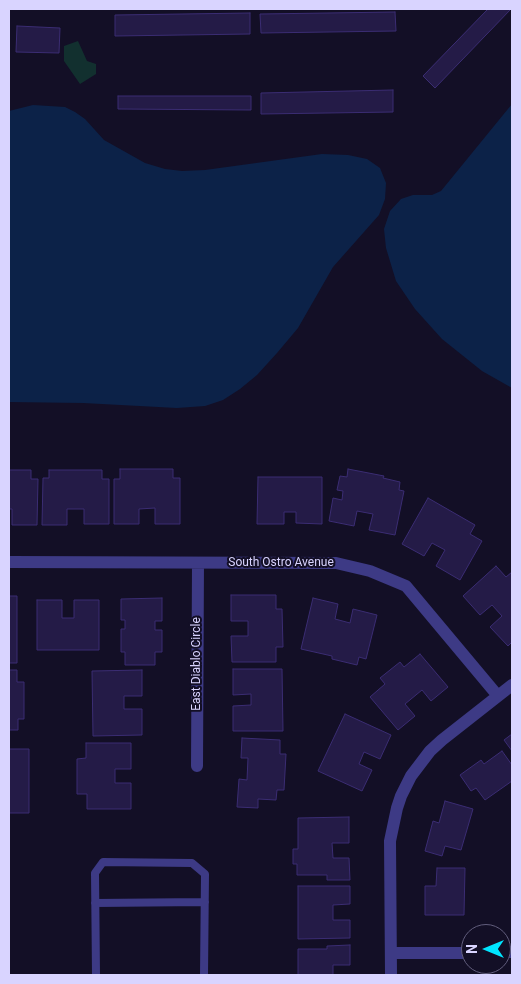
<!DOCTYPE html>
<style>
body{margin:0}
#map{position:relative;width:521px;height:984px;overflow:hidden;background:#130f26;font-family:Roboto,sans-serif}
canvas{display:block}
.frame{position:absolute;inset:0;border:10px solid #d9d4ff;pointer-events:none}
.north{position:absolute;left:461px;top:924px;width:50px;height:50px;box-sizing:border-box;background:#130f26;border:1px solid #625e7d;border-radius:50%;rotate:270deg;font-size:14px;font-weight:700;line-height:20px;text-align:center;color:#d9d4ff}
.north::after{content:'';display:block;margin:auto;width:18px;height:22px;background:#00e5ff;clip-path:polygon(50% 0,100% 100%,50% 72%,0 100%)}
</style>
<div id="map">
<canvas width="521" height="984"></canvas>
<div class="frame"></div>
<div class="north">N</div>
</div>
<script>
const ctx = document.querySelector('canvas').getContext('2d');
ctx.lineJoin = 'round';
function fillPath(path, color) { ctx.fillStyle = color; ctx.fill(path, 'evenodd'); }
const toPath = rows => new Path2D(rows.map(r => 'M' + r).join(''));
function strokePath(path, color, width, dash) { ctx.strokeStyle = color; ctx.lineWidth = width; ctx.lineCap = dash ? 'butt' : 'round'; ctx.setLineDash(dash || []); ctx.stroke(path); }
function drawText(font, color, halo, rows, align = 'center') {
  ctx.font = font + ' Roboto,sans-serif'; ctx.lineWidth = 4; ctx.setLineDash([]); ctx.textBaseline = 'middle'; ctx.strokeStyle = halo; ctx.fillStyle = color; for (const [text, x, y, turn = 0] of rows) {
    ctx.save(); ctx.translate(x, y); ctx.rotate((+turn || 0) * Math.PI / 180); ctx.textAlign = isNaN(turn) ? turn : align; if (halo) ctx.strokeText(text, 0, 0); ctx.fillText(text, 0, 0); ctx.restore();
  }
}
fillPath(toPath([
 [78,41,87,61,96,64,96,74,80,84,64,61,64,46]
]), '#12302f');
fillPath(toPath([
 [512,104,512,388,482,371,442,339,415,309,396,281,386,248,384,229,390,211,401,199,413,195,432,195,441,191],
 [33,105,65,107,75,112,85,119,104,140,145,163,165,169,182,171,205,170,322,154,348,155,367,159,380,168,386,183,385,199,379,215,333,267,298,328,277,353,257,375,240,389,223,400,205,406,177,408,83,403,9,402,9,111]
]), '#0c2248');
const building = toPath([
 [488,9,511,9,435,88,423,76,488,9],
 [395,12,396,31,261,33,260,14,395,12],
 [250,13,250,34,115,36,115,15,250,13],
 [17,26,60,28,59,53,16,52,17,26],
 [393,90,393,112,261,114,261,93,393,90],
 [118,96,251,96,251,110,118,109,118,96],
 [120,469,173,469,173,478,180,478,180,524,155,524,155,508,139,509,139,524,114,524,114,479,120,479,120,469],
 [348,469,384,476,383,478,400,482,399,490,404,491,395,535,369,530,373,514,357,511,354,526,329,521,333,498,342,500,343,491,337,490,340,476,347,477,348,469],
 [9,470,31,470,31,479,38,479,37,525,12,525,12,509,9,509,9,470],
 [49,470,102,470,102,479,109,479,109,524,84,524,84,509,67,509,67,525,42,525,43,478,49,478,49,470],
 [258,477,322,477,322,524,296,523,296,512,284,512,284,524,257,524,258,477],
 [428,498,475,525,470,534,482,541,460,580,436,566,445,550,432,543,424,556,402,544,428,498],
 [496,566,506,577,512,572,512,642,508,646,490,627,502,616,492,605,480,615,463,596,496,566],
 [231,595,276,595,276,609,282,609,283,647,276,647,276,662,232,662,231,636,248,636,248,621,231,621,231,595],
 [9,596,17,596,17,663,9,663,9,596],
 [162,598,162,621,155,621,155,630,162,630,162,652,155,652,155,665,125,665,125,652,121,652,121,629,125,629,125,620,121,620,121,599,162,598],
 [313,598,338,604,335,619,350,623,353,609,377,615,366,659,359,657,357,665,332,659,332,656,301,649,313,598],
 [37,600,62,600,62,618,74,618,74,600,99,600,99,650,37,650,37,600],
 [420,654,448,687,431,701,422,690,405,704,415,716,398,730,370,697,385,684,380,678,400,662,404,667,420,654],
 [233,669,282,669,283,731,233,731,233,706,251,705,251,694,233,695,233,669],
 [9,670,17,670,17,682,24,682,24,719,18,719,18,730,9,730,9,670],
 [142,670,142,696,124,696,124,709,142,709,142,735,93,736,92,671,142,670],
 [345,714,391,735,380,759,364,752,359,764,372,770,362,791,318,771,345,714],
 [512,734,512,751,504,740,512,734],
 [242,738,280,740,280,754,286,754,284,790,277,790,276,800,258,799,258,808,237,807,239,779,247,780,248,758,241,758,242,738],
 [86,743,131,743,131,769,115,769,115,783,131,783,131,809,87,809,87,794,77,794,77,759,86,758,86,743],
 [9,749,29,749,29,813,9,813,9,749],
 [502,751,512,765,512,781,485,800,476,788,471,791,460,775,481,760,484,764,502,751],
 [445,801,473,809,461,850,445,846,442,856,425,851,433,821,439,823,445,801],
 [349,817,349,843,332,843,333,858,349,858,350,880,327,880,327,875,297,875,297,864,293,864,293,849,298,849,298,818,349,817],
 [437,868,465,868,464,915,425,915,425,886,436,886,437,868],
 [298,886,350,886,350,904,333,905,333,920,350,920,350,938,298,939,298,886],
 [350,945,350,965,333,965,333,975,298,975,298,949,327,949,327,946,350,945]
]);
fillPath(building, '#241b47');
strokePath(building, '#3b2d73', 1);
strokePath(toPath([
 [95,903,205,902],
 [96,975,95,873,103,862,192,863,205,874,204,975]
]), '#3d3a85', 8);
strokePath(toPath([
 [9,562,336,563,370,571,406,586,498,696],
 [197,766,198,563],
 [501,952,512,952],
 [391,953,471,953],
 [391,975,390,841,397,808,401,796,411,776,430,751,442,740,512,685]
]), '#3d3a85', 12);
drawText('12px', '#d9d4ff', '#130f26', [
 ["South Ostro Avenue",281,563],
 ["East Diablo Circle",197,664,-90]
]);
</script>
